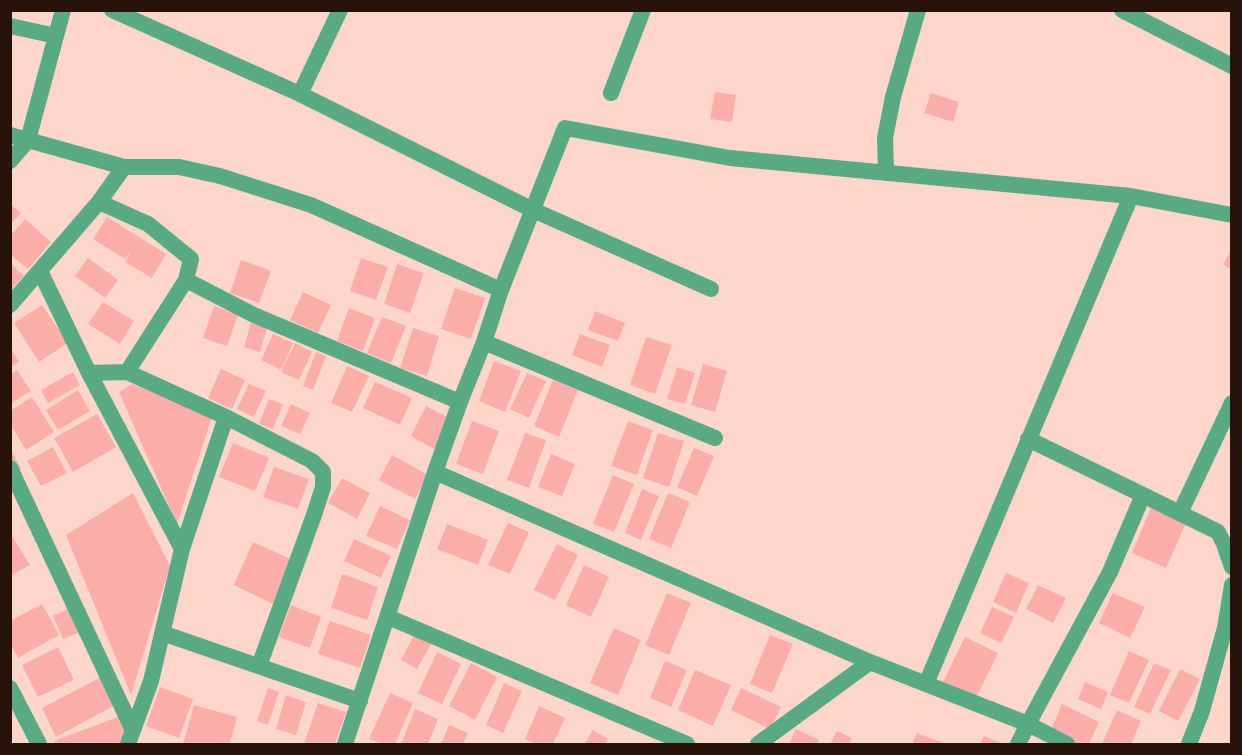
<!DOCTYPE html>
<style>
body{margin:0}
#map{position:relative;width:1242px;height:755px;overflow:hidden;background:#fcd7c9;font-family:"Fira Sans Condensed",sans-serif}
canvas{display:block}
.frame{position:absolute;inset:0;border:12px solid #28130b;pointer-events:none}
</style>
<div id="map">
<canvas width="1242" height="755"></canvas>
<div class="frame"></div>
</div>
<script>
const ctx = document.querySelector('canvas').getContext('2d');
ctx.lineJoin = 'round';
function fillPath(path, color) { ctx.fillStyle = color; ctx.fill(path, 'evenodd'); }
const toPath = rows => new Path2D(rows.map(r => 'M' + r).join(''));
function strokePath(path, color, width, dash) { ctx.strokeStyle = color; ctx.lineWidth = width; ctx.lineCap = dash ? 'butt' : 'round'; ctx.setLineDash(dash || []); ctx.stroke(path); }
fillPath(toPath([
 [715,92,736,95,732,122,710,119],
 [931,93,959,102,953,122,924,113],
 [10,204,21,213,10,225],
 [107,217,166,254,152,278,125,262,132,250,125,259,93,239],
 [25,219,51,242,28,269,10,254,10,236],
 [1232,248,1232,269,1223,265],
 [88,258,118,280,105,298,75,276],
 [361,258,388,267,376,300,350,291],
 [241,260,271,271,259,303,230,293],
 [10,263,24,276,10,291],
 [397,264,424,273,410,313,384,304],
 [455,288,485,298,471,339,441,329],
 [303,292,331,305,318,333,290,320],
 [103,302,134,321,120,344,88,324],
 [42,305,68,343,39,362,14,323],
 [214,306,238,315,227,346,203,338],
 [349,308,375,318,363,351,337,341],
 [595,311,625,323,618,341,588,330],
 [382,317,406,326,391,363,367,353],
 [251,323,267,328,260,352,244,347],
 [413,328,439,336,427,376,400,368],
 [273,334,293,343,281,370,261,360],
 [580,334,610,345,602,367,572,355],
 [646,337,672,345,655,394,630,385],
 [295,343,312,352,299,380,281,372],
 [10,347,19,362,10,367],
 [316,352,326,356,313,390,303,386],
 [494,361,521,371,505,412,479,401],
 [703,364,727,371,715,412,691,405],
 [347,366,369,376,352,412,331,403],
 [677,367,695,373,685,404,667,399],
 [221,369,245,380,232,409,208,398],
 [17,370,31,391,10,404,10,375],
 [73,372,80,385,48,403,41,390],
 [527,373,546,381,529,418,510,409],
 [553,380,578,390,559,437,534,426],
 [375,382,412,398,400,425,363,408],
 [132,384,212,417,177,524,119,392],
 [249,384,266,391,254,417,237,409],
 [78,390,90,411,58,430,46,410],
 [32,397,54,432,26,450,10,424,10,411],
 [269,399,283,404,273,429,259,424],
 [291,404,310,413,300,434,281,426],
 [426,406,451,419,436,450,411,436],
 [97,414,116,447,73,472,54,438],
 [472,421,499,431,483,474,456,464],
 [628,421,653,430,637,475,611,466],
 [525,433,546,440,529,488,507,480],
 [658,433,684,441,669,487,643,478],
 [233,443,269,458,255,491,219,477],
 [53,447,67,473,41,486,27,461],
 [10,448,21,469,10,474],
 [694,448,714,456,697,496,677,487],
 [551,454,575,464,562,496,538,487],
 [392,455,428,475,415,499,379,480],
 [274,467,309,479,298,509,263,497],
 [613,475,634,484,614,532,593,524],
 [342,478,370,493,357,519,328,503],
 [642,489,659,496,641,540,625,533],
 [133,493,170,566,131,695,66,535],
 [668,493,690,502,671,548,649,539],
 [380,506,410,520,397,549,366,536],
 [1151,508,1186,523,1166,568,1132,553],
 [508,523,529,532,510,574,488,565],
 [447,524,488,540,478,565,437,549],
 [10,533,30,565,10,576],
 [354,539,391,556,381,578,344,561],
 [253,542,293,560,273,604,234,585],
 [557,544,578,555,555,600,534,590],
 [584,565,609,577,591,617,566,605],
 [1006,573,1029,583,1016,613,993,602],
 [342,574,378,587,367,620,331,608],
 [1038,585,1066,598,1053,623,1026,609],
 [667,593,691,603,669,655,645,645],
 [1113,593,1145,607,1130,638,1099,623],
 [42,604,59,635,18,658,10,643,10,621],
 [76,605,87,629,63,639,53,616],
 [291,605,321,617,310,648,279,637],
 [992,607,1014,617,1001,643,980,633],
 [330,621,371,635,360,668,318,654],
 [614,628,641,640,618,695,590,683],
 [416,632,433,641,417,669,401,660],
 [770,635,793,644,772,693,750,684],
 [965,637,998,653,975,700,942,684],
 [58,647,74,680,38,697,22,665],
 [1129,651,1149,660,1129,703,1110,695],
 [437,652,461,664,442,704,418,693],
 [665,661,687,670,671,707,650,698],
 [471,663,497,677,475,720,449,706],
 [1154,663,1171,670,1150,714,1134,707],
 [1180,669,1200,679,1178,721,1159,711],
 [695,670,731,685,713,726,678,710],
 [105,675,119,703,56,737,42,708],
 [1085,682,1108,692,1101,709,1078,699],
 [504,683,522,691,503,733,486,725],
 [160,687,193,699,179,738,146,726],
 [268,688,279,692,268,725,257,721],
 [741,688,781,707,770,729,731,710],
 [390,693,413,703,395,744,382,744,369,739],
 [286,695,306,702,296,735,276,729],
 [318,703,346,712,335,744,304,744],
 [1062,704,1099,722,1089,744,1078,744,1050,732],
 [194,705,237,717,230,744,183,744],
 [539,706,565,718,553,744,537,744,525,739],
 [415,709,438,719,428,744,401,744],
 [1117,710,1141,721,1131,744,1102,744],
 [131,712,121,744,56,744,54,741],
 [449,725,468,733,463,744,441,744],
 [796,729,819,740,817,744,789,744],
 [593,730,608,739,605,744,585,744],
 [837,731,852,738,849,744,830,744],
 [917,733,946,744,912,744],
 [984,736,1003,744,980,744]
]), '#faada9');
strokePath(toPath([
 [112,10,300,94,533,210,711,289],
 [1122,10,1232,66],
 [10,26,56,36],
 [611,93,643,10],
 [300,94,340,10],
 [10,135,124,167],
 [10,161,28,140,63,10],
 [886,173,885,138,893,97,918,10],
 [99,202,124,167,179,167,220,176,311,205,501,290,484,342,460,402],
 [40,271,89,373,182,549,151,681,128,744],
 [501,290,565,128,730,158,1131,196,1232,215],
 [10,305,99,202,148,224,191,259,186,280,254,315,460,402,435,472],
 [484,342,715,438],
 [127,372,186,280],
 [89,373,127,372,226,417,182,549],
 [226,417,312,461,323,472,323,487,314,515,259,666],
 [10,468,132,728],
 [1143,495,1218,532,1224,544,1232,567],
 [1180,513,1232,403],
 [388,617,687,744],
 [162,633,360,701],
 [926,684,1131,196],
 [10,688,39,744],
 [345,744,435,472,870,662],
 [758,744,870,662,1028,724,1110,572,1143,495,1028,439],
 [1018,744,1028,724,1067,744],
 [1189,744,1202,711,1225,628,1232,585]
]), '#5aa985', 16);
</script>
